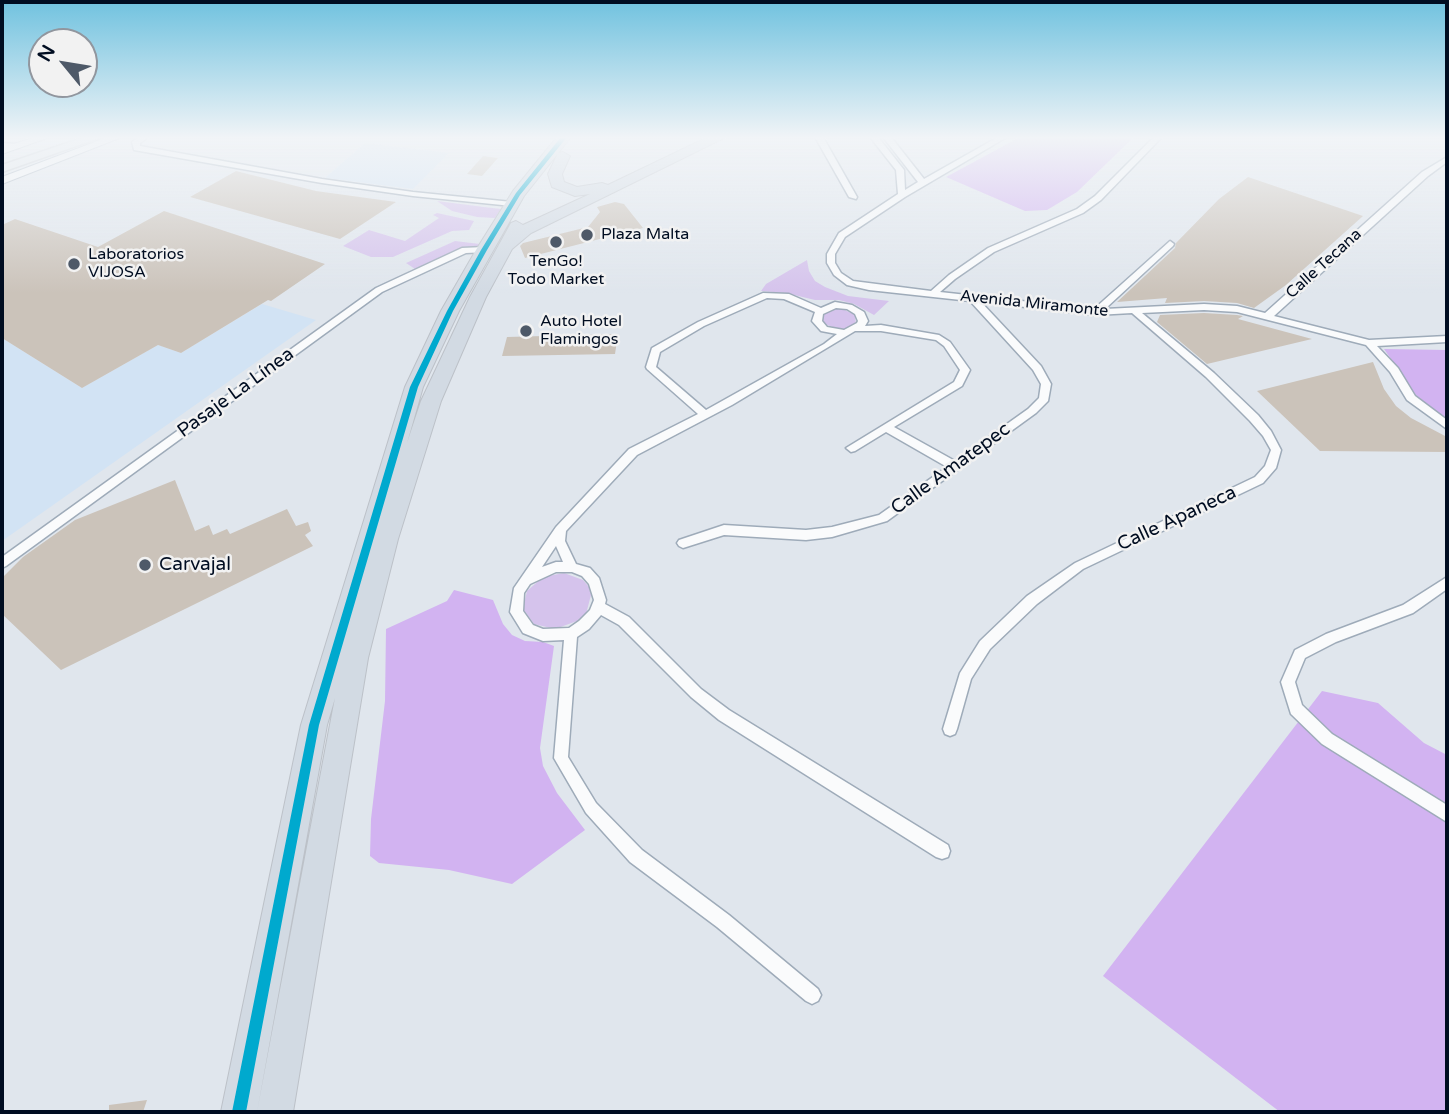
<!DOCTYPE html>
<meta charset="utf-8">
<style>
body{margin:0}
#map{position:relative;width:1449px;height:1114px;overflow:hidden;background:#e0e6ed;font-family:"Varela Round",sans-serif}
canvas{display:block}
.frame{position:absolute;inset:0;border:4px solid #000d21;pointer-events:none}
.north{position:absolute;left:28px;top:28px;width:70px;height:70px;box-sizing:border-box;background:#f2f2f2;border:2px solid #91969e;border-radius:50%;rotate:300deg;font-size:19px;font-weight:700;line-height:28px;text-align:center;color:#000d21}
.north::after{content:'';display:block;margin:auto;width:24px;height:32px;background:#4e5968;clip-path:polygon(50% 0,100% 100%,50% 72%,0 100%)}
</style>
<div id="map">
<canvas width="1449" height="1114"></canvas>
<div class="frame"></div>
<div class="north">N</div>
</div>
<script>
const ctx = document.querySelector('canvas').getContext('2d');
ctx.lineJoin = 'round';
function fillPath(path, color) { ctx.fillStyle = color; ctx.fill(path, 'evenodd'); }
const toPath = rows => new Path2D(rows.map(r => 'M' + r).join(''));
function strokePath(path, color, width, dash) { ctx.strokeStyle = color; ctx.lineWidth = width; ctx.lineCap = dash ? 'butt' : 'round'; ctx.setLineDash(dash || []); ctx.stroke(path); }
function drawText(font, color, halo, rows, align = 'center') {
  ctx.font = font + ' "Varela Round",sans-serif'; ctx.lineWidth = 5; ctx.setLineDash([]); ctx.textBaseline = 'middle'; ctx.strokeStyle = halo; ctx.fillStyle = color; for (const [text, x, y, turn = 0] of rows) {
    ctx.save(); ctx.translate(x, y); ctx.rotate((+turn || 0) * Math.PI / 180); ctx.textAlign = isNaN(turn) ? turn : align; if (halo) ctx.strokeText(text, 0, 0); ctx.fillText(text, 0, 0); ctx.restore();
  }
}
fillPath(toPath([
 [365,143,449,153,413,189,325,178],
 [262,304,316,320,2,541,2,338,82,388,158,345,181,353]
]), '#d2e3f4');
fillPath(toPath([
 [437,201,484,207,501,209,495,218,477,217,452,211],
 [437,213,474,221,469,230,452,231,393,257,371,257,343,246,369,230,405,241,439,218,433,215],
 [455,241,480,244,476,250,464,250,418,271,406,263],
 [807,260,809,271,815,281,825,287,848,296,889,301,874,315,854,304,839,300,815,300,786,293,761,291,766,284],
 [841,308,855,315,856,325,841,330,825,324,822,318,826,312],
 [564,573,583,580,589,587,591,595,586,614,577,621,555,629,534,624,523,609,527,591,543,577]
]), '#d5c3ec');
fillPath(toPath([
 [1020,137,1134,137,1077,192,1047,210,1025,211,946,177],
 [1384,349,1447,350,1447,421,1416,395],
 [454,590,493,600,503,624,512,635,525,641,543,642,554,646,540,748,543,766,557,793,585,830,512,884,449,870,379,863,370,856,371,819,385,701,386,629,447,601],
 [1322,691,1378,703,1424,743,1447,755,1447,1112,1280,1112,1103,976]
]), '#d2b3f1');
fillPath(toPath([
 [483,156,498,158,482,176,467,174],
 [236,171,316,191,396,202,340,239,190,197],
 [1248,177,1363,216,1286,285,1254,308,1237,303,1204,301,1165,303,1167,298,1117,302,1175,248,1176,243,1219,199],
 [615,202,624,204,643,228,525,258,520,246,523,243,588,227,600,212,597,207],
 [164,211,325,264,271,301,268,300,181,353,158,345,82,388,2,338,2,225,15,219,98,247],
 [1204,313,1237,315,1243,316,1238,319,1312,339,1207,364,1157,322,1160,315],
 [618,334,615,354,502,356,507,337],
 [1373,362,1384,389,1396,406,1411,418,1447,437,1447,452,1320,451,1257,391],
 [175,480,195,531,209,525,213,535,227,529,230,534,287,509,296,526,308,522,311,531,305,535,313,546,61,670,2,614,4,576,23,557,75,520],
 [147,1100,143,1112,109,1112,109,1105]
]), '#cbc3ba');
const street = toPath([
 [139,137,148,137,140,143,140,146,322,179,413,192,512,202,516,204,512,206,413,196,322,183,134,150,132,142,139,137],
 [815,137,823,137,857,197,856,199,849,197,815,137],
 [870,137,878,137,904,170,905,190,918,182,883,137,891,137,924,179,998,137,1007,137,905,197,845,237,835,254,835,263,841,273,853,281,931,291,949,275,988,248,1077,209,1095,196,1154,137,1162,137,1101,200,1083,213,994,252,955,279,940,292,1094,309,1170,241,1174,244,1173,246,1105,309,1204,304,1237,306,1265,313,1422,172,1447,157,1447,162,1428,176,1274,316,1369,340,1447,336,1447,342,1377,346,1398,368,1415,396,1447,420,1447,429,1407,400,1390,372,1366,345,1237,312,1204,310,1142,313,1214,373,1258,415,1271,431,1281,450,1276,468,1263,483,1083,569,1037,604,990,649,971,679,957,729,955,734,950,736,945,734,943,729,960,673,980,641,1027,596,1075,563,1255,477,1265,466,1271,450,1263,436,1250,421,1206,377,1132,313,1096,315,981,302,1041,366,1051,384,1048,401,1036,413,887,521,832,537,806,540,724,535,683,548,679,546,677,543,679,540,724,525,806,530,832,527,879,515,947,467,886,432,855,451,851,452,846,448,954,382,960,370,944,346,936,340,881,331,855,331,732,405,637,455,566,531,565,541,576,564,590,568,599,578,606,600,605,604,629,617,701,689,729,710,948,845,950,851,948,857,942,859,936,857,719,720,691,697,619,625,601,615,589,629,577,637,568,757,596,803,642,850,729,915,818,989,821,995,818,1001,812,1004,806,1001,717,927,630,862,586,813,554,758,564,640,543,641,523,633,510,612,514,588,556,527,629,449,698,414,647,369,646,367,652,348,698,322,763,293,789,294,821,308,835,302,852,305,864,312,868,321,865,326,881,325,939,335,950,342,970,370,962,386,894,427,955,461,1028,409,1039,398,1041,384,1033,370,970,301,869,290,847,285,834,275,827,263,827,254,839,233,898,194,896,170,870,137],
 [767,298,784,299,815,312,812,321,821,331,837,334,824,344,706,410,656,367,660,352,704,326,767,298],
 [836,308,847,309,855,314,858,321,857,323,844,330,827,327,822,321,823,314,836,308],
 [556,546,563,562,556,562,542,567,556,546],
 [556,572,572,572,582,576,589,584,594,600,590,610,579,621,569,628,543,629,533,625,523,611,524,593,530,584,556,572],
 [2,143,18,144,22,146,18,148,2,147,2,143],
 [484,247,488,250,487,252,466,253,382,292,6,566,2,568,2,557,376,288,462,248,484,247],
 [1447,577,1447,589,1413,613,1336,642,1305,658,1295,682,1302,705,1332,734,1447,805,1447,822,1322,744,1291,714,1281,682,1295,650,1326,634,1403,605,1447,577]
]);
const secondary = toPath([
 [35,137,50,137,2,154,2,148,35,137],
 [108,137,122,137,2,184,2,177,108,137]
]);
const primary = toPath([
 [85,137,102,137,2,172,2,165,85,137]
]);
const highway = toPath([
 [557,137,571,137,524,196,459,311,423,387,407,443,421,401,470,297,511,223,516,221,523,225,590,194,575,196,552,187,548,174,558,153,563,152,570,156,562,174,564,182,577,187,602,183,608,185,708,137,726,137,531,233,512,249,486,297,441,401,398,539,368,658,293,1112,257,1112,335,698,327,725,257,1112,221,1112,301,725,405,387,441,311,476,250,513,191,557,137]
]);
strokePath(street, '#9eabb9', 3);
strokePath(secondary, '#9eabb9', 2);
strokePath(primary, '#bcc1c8', 3);
strokePath(highway, '#bcc1c8', 2);
fillPath(street, '#fafbfc');
fillPath(secondary, '#fafbfc');
fillPath(primary, '#e2e7ec');
fillPath(highway, '#d2dae3');
fillPath(toPath([
 [561,137,567,137,520,195,487,250,453,311,418,387,319,725,246,1112,232,1112,309,725,410,387,447,311,481,250,516,193,561,137]
]), '#00a9ce');
const sky = ctx.createLinearGradient(0, 0, 0, 293);
sky.addColorStop(0, '#70c2df');
sky.addColorStop(0.47, '#f1f4f7');
sky.addColorStop(1, '#f1f4f700');
ctx.fillStyle = sky;
ctx.fillRect(0, 0, 1449, 293);
for (const [x, y, r, color] of [
 [587,235,7,"#4e5968"],
 [556,242,7,"#4e5968"],
 [74,264,7,"#4e5968"],
 [526,331,7,"#4e5968"],
 [145,565,7,"#4e5968"]
]) { const dot = new Path2D(); dot.arc(x, y, r, 0, 2 * Math.PI); ctx.fillStyle = color; ctx.fill(dot); strokePath(dot, '#f2f2f2', 2.5); }
drawText('16px', '#000d21', '#f2f2f2', [
 ["Plaza Malta",601,235],
 ["Laboratorios",88,255],
 ["VIJOSA",88,273],
 ["TenGo!",556,262,"center"],
 ["Todo Market",556,280,"center"],
 ["Auto Hotel",540,322],
 ["Flamingos",540,340]
], 'left');
drawText('16px', '#000d21', '#f2f2f2', [
 ["Calle Tecana",1324,264,-42],
 ["Avenida Miramonte",1034,304,6]
]);
drawText('19px', '#000d21', '#f2f2f2', [
 ["Pasaje La Línea",236,393,-36],
 ["Calle Amatepec",951,469,-36],
 ["Calle Apaneca",1177,519,-25]
]);
drawText('19px', '#000d21', '#f2f2f2', [
 ["Carvajal",159,565]
], 'left');
</script>
